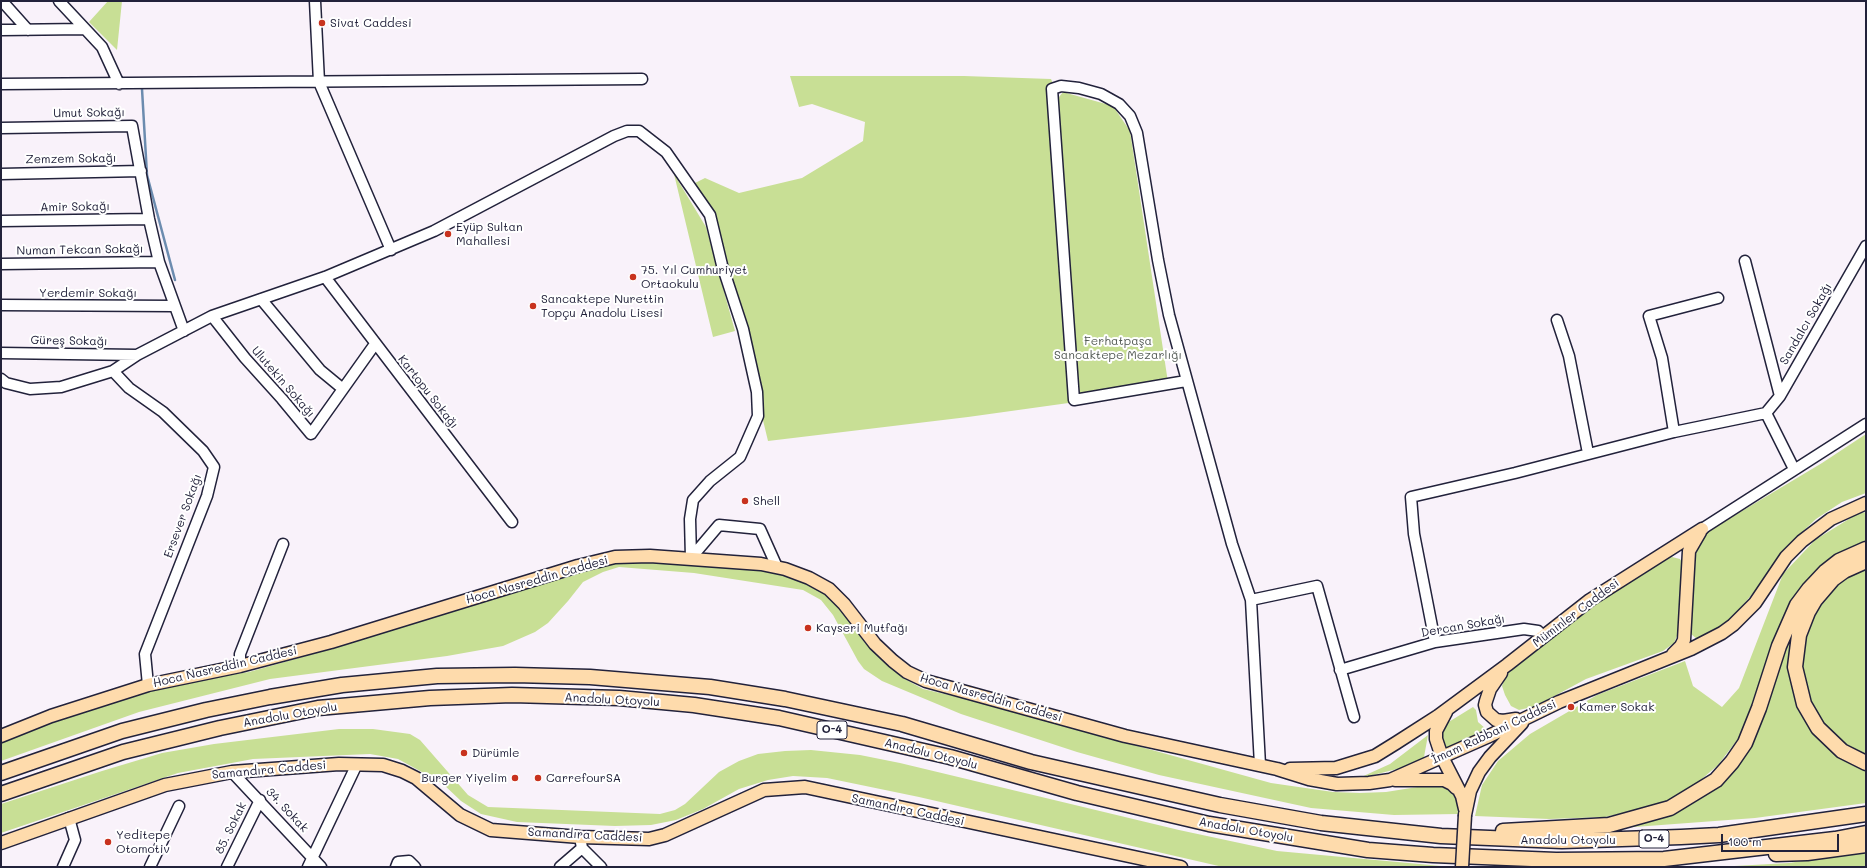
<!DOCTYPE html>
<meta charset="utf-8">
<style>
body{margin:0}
#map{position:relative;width:1867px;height:868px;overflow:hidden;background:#f9f2fa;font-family:Mali,sans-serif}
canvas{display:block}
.frame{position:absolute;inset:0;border:2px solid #22223b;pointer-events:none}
.scale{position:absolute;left:1721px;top:834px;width:118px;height:18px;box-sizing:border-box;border:2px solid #22223b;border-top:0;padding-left:5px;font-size:12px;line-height:14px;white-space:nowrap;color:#22223b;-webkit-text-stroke:3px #fff;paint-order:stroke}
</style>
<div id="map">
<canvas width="1867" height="868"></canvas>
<div class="frame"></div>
<div class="scale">100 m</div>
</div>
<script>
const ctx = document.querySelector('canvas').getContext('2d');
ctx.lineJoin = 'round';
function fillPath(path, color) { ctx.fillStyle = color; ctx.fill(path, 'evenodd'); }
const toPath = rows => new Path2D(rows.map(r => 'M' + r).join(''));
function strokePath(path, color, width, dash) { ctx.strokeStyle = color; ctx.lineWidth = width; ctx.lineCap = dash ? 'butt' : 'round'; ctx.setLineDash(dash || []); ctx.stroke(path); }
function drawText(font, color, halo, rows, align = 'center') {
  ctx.font = font + ' Mali,sans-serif'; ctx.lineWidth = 4; ctx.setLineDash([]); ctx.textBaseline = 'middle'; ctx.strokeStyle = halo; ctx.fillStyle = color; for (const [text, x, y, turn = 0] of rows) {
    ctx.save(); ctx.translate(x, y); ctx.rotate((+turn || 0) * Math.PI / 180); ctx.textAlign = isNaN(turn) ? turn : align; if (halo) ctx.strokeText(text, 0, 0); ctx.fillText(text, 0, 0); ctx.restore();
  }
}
fillPath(toPath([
 [108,1,122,1,117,50,89,22],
 [790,76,964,76,1051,79,1059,97,1063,92,1113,106,1130,131,1169,389,968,417,768,441,716,225,695,183,705,178,739,193,802,178,863,141,865,122,812,104,799,107],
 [674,174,706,227,735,331,713,337],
 [1866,434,1866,493,1842,502,1816,519,1785,548,1759,586,1732,618,1706,636,1697,639,1691,634,1694,560,1697,538,1822,463],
 [1866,512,1866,543,1828,560,1799,589,1784,618,1744,731,1718,765,1688,791,1658,805,1605,817,1549,819,1475,816,1482,785,1498,761,1530,734,1597,695,1685,661,1693,686,1722,707,1739,688,1783,574,1815,540,1857,514],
 [1672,557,1680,559,1685,567,1679,631,1674,643,1663,651,1586,679,1536,706,1519,710,1511,706,1505,695,1502,686,1506,675,1592,605,1664,559],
 [648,560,736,566,798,577,821,590,834,600,865,643,903,678,923,689,979,702,1271,783,1333,792,1360,793,1386,792,1436,784,1446,785,1457,800,1458,814,1394,815,1311,808,1159,775,1077,752,961,714,882,681,864,669,858,661,833,615,821,600,803,590,694,573,619,567,603,572,583,582,568,601,548,623,535,632,503,646,447,656,270,679,139,712,1,761,1,739,151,687,249,672,334,648,575,570,615,562],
 [1866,565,1866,758,1844,745,1828,731,1808,699,1800,664,1806,626,1824,596,1852,572],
 [1801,614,1799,705,1866,769,1866,803,1755,818,1621,828,1663,817,1683,809,1721,782],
 [1473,707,1476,710,1478,722,1486,729,1443,752,1440,732,1447,723],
 [339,729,373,729,410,734,420,740,468,795,488,807,660,814,675,810,685,804,719,772,739,761,758,754,785,751,811,750,860,755,900,763,1179,830,1277,851,1452,867,1223,867,919,797,827,778,793,776,768,780,739,789,703,809,676,820,651,825,615,826,517,822,481,814,461,801,442,783,398,759,370,754,253,759,178,773,1,833,1,804,102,771,162,753,214,744],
 [1428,735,1424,757,1421,760,1405,767,1357,779,1390,764],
 [1866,851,1866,867,1716,867,1789,863]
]), '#c8df95');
strokePath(toPath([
 [142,89,147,175,175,280]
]), '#6c8caf', 2.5);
const minor = toPath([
 [2,1,28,30],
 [59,1,102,47,119,84],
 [315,1,319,82,391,250],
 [1,30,85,29],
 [1,84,642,79],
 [1,128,132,126,149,219,159,262,184,331],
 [1,174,141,171],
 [1,221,149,219],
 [1745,261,1780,396],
 [1,264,159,262],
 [325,277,512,522],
 [261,299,320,370,343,389],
 [1,305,174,306],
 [212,316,245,358,282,399,311,434,375,344],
 [1557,320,1569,356,1588,453],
 [1,353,137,355],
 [113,371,129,388,163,412,203,451,214,467,207,496,145,654,148,685],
 [1,379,6,383,30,389,61,387,113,371,137,355,212,316,325,277,434,231,614,136,627,131,639,131,666,152,710,215,722,265,743,329,757,392,758,416,740,457,710,481,693,500,690,519,691,558],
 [1186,381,1074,400,1052,89,1061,86,1079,88,1101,94,1119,104,1130,116,1137,133,1158,260,1169,315,1232,544,1251,600,1260,765],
 [1766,413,1780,396,1866,246],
 [1674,432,1662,358,1649,316,1718,298],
 [1702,529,1866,424],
 [691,558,719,525,760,529,777,567],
 [1251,600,1317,586,1354,717],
 [1435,642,1414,534,1411,497,1515,473,1674,432,1766,413,1794,469],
 [240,666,240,654,283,544],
 [1340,670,1435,642,1524,629,1538,631,1544,637],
 [232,772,321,867],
 [580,837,582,848,601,867],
 [63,867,75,840,69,818],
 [150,867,179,806],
 [227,867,260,800],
 [308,867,357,764],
 [396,867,398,862,409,861,415,867],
 [560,867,582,848]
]);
const major = toPath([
 [1673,654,1681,646,1684,640,1689,551,1700,532],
 [1501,673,1490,689,1486,701,1485,705,1487,712,1496,720,1503,721,1516,719],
 [1446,712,1436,731,1436,739,1442,757,1462,796,1465,809],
 [1,736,51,716,148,685,240,666,331,642,578,566,615,557,650,556,761,564,785,569,809,578,829,589,844,604,875,644,893,661,907,672,926,681,1125,736,1277,769,1309,779,1337,784,1369,783,1390,780,1487,737,1559,702,1691,649,1722,633,1733,625,1755,603,1786,557,1802,541,1831,519,1866,503],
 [1290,769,1336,768,1375,756,1396,743,1438,716,1507,665,1590,600,1702,529],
 [1395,780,1444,780,1452,784,1456,788],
 [1465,815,1470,791,1479,772,1490,757,1522,723],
 [1,843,165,785,232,772,339,764,383,765,402,771,416,778,460,815,491,830,580,837,649,839,665,835,764,790,805,787,1181,867]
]);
const highway = toPath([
 [1866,561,1844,571,1833,579,1815,600,1808,612,1799,635,1795,667,1804,704,1818,728,1842,751,1866,763],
 [1,773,122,731,206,710,270,697,342,685,437,676,515,675,590,677,710,687,785,699,902,724,1031,762,1220,805,1321,823,1441,836,1562,841,1681,837,1719,835,1866,814],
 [1,794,123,752,220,728,318,708,430,698,512,695,619,698,694,705,779,718,950,757,1077,793,1209,824,1368,850,1433,855,1556,860,1664,859,1835,839,1866,833],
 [1503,831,1609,825,1670,808,1716,780,1732,762,1745,743,1759,708,1779,646,1797,605,1809,589,1825,572,1839,561,1866,549],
 [1776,854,1807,853,1866,845]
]);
strokePath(minor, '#22223b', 13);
strokePath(major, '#22223b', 15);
strokePath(highway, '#22223b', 17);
strokePath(minor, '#fff', 10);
strokePath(major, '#fedbac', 12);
strokePath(highway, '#fedbac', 14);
const majorBridge = toPath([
 [1462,867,1465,815]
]);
strokePath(majorBridge, '#22223b', 15, []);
strokePath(majorBridge, '#fedbac', 12);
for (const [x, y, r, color] of [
 [322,23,4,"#c8321e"],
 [448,234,4,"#c8321e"],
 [633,277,4,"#c8321e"],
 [533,306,4,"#c8321e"],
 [745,501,4,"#c8321e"],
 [808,628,4,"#c8321e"],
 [1571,707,4,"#c8321e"],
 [464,753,4,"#c8321e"],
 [515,778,4,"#c8321e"],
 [538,778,4,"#c8321e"],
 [108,842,4,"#c8321e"]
]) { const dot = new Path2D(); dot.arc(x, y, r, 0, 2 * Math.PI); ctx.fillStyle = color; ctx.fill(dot); strokePath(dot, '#fff', 1.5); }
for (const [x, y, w] of [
 [832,730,30],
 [1654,839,30]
]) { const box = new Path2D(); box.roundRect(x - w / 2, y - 9, w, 18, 3); ctx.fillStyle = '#fff'; ctx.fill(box); strokePath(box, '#22223b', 1); }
drawText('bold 11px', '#22223b', null, [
 ["O-4",832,730],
 ["O-4",1654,839]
]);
drawText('12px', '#22223b', '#fff', [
 ["Sivat Caddesi",330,23],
 ["Eyüp Sultan",456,227],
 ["Mahallesi",456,241],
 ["75. Yıl Cumhuriyet",641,270],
 ["Ortaokulu",641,284],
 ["Sancaktepe Nurettin",541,299],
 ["Topçu Anadolu Lisesi",541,313],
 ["Shell",753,501],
 ["Kayseri Mutfağı",816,628],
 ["Kamer Sokak",1579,707],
 ["Dürümle",472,753],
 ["Burger Yiyelim",507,778,"right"],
 ["CarrefourSA",546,778],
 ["Yeditepe",116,835],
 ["Otomotiv",116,849]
], 'left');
drawText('12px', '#22223b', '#fff', [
 ["Umut Sokağı",89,113,-1],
 ["Zemzem Sokağı",71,159,-1],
 ["Amir Sokağı",75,207,-1],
 ["Numan Tekcan Sokağı",80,250,-1],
 ["Yerdemir Sokağı",88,293],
 ["Sandalcı Sokağı",1806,324,-60],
 ["Güreş Sokağı",69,341,1],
 ["Ulutekin Sokağı",283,382,49],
 ["Kartopu Sokağı",428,392,52],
 ["Ersever Sokağı",183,516,-70],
 ["Hoca Nasreddin Caddesi",537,580,-16],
 ["Müminler Caddesi",1576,613,-37],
 ["Dercan Sokağı",1463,626,-10],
 ["Hoca Nasreddin Caddesi",225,667,-13],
 ["Hoca Nasreddin Caddesi",991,698,16],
 ["Anadolu Otoyolu",612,700,3],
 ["Anadolu Otoyolu",290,715,-10],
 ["İmam Rabbani Caddesi",1494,732,-25],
 ["Anadolu Otoyolu",931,754,14],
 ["Samandıra Caddesi",269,770,-5],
 ["34. Sokak",287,810,47],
 ["Samandıra Caddesi",908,810,12],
 ["85. Sokak",231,828,-64],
 ["Anadolu Otoyolu",1246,830,10],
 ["Samandıra Caddesi",585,835,3],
 ["Anadolu Otoyolu",1568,840]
]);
drawText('12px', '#545b56', '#fff', [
 ["Ferhatpaşa",1118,341],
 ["Sancaktepe Mezarlığı",1118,355]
]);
</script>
